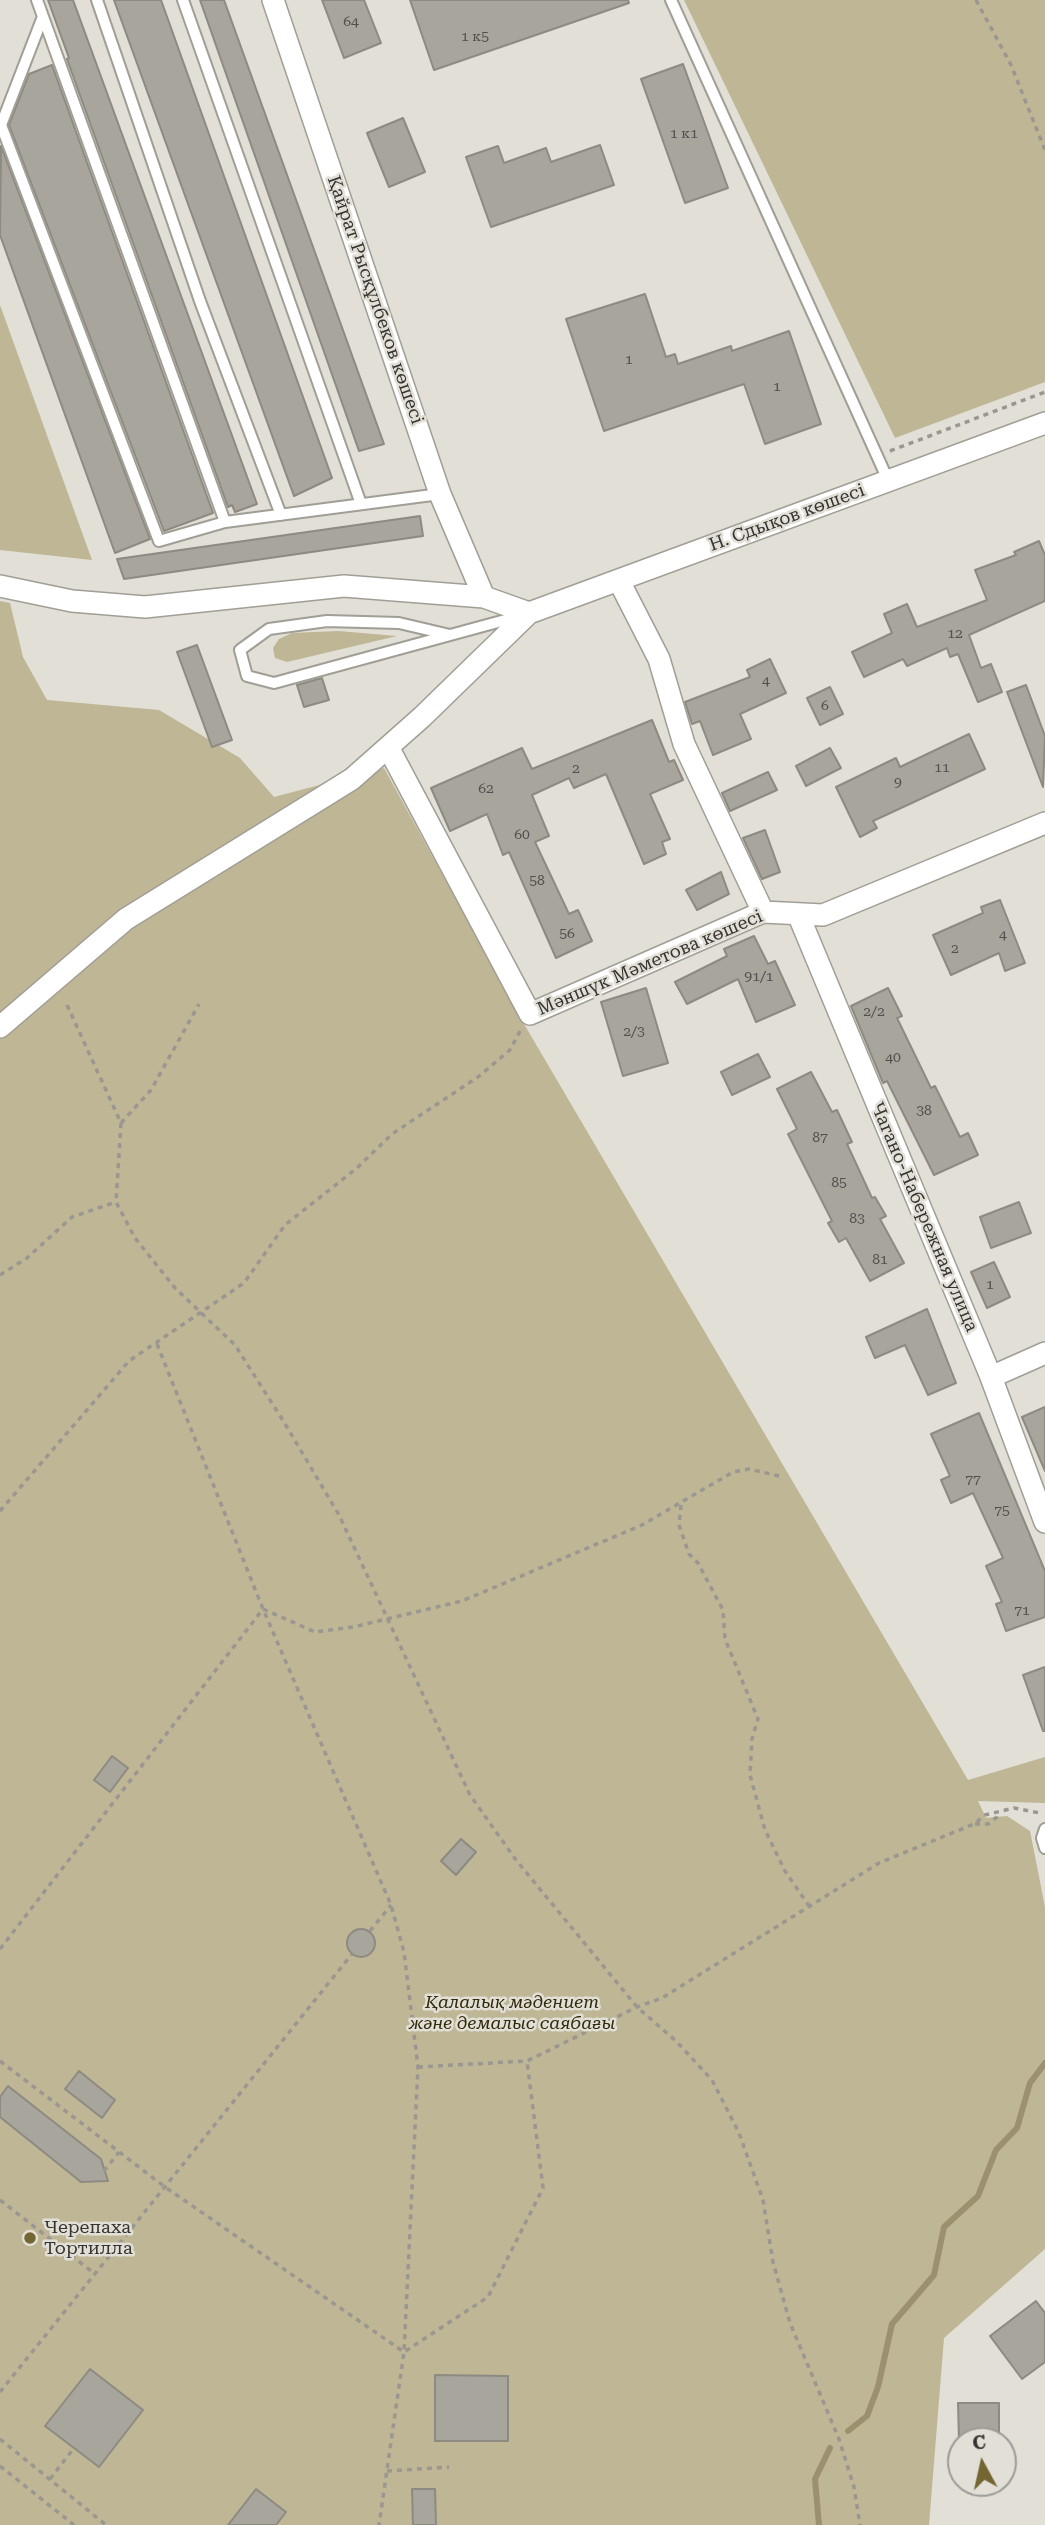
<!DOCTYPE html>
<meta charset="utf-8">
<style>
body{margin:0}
#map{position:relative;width:1045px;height:2525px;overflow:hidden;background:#e1dfd6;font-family:"Roboto Serif",serif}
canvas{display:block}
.north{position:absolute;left:947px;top:2427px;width:70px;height:70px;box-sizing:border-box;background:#e1dfd6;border:2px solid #9c9b94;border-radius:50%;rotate:352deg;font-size:19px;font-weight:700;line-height:28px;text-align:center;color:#353431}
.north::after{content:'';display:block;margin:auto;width:24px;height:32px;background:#746633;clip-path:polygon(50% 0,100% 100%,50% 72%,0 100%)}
</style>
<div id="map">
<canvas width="1045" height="2525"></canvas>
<div class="north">С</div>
</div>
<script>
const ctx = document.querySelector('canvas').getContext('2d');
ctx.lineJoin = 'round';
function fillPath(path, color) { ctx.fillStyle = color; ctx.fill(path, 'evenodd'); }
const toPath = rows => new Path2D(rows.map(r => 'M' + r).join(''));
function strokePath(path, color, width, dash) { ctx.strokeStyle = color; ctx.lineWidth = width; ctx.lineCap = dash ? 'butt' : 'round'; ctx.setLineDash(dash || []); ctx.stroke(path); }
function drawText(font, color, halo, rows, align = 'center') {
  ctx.font = font + ' "Roboto Serif",serif'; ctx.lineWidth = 5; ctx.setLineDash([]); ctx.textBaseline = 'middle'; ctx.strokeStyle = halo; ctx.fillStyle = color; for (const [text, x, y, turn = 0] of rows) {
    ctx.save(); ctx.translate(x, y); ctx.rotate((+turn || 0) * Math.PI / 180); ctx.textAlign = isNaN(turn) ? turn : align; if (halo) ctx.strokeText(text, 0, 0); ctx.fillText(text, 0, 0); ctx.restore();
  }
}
fillPath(toPath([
 [684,0,1045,0,1045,382,895,438],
 [0,305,92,560,0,550],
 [0,601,10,603,23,657,47,700,159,710,240,758,274,797,384,768,524,1024,968,1780,1045,1757,1045,1803,978,1801,986,1818,1007,1816,1030,1831,1045,1907,1045,2249,944,2338,929,2525,0,2525],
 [338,631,397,636,287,662,275,658,273,648,279,639,292,633]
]), '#bfb695');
strokePath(toPath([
 [848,2431,867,2416,878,2387,892,2324,934,2275,944,2227,978,2196,996,2150,1017,2128,1030,2083,1045,2063],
 [819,2525,815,2479,830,2448]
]), '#9b916e', 6);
const building = toPath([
 [48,0,73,0,257,504,235,512,232,505,228,507,67,59,69,58,48,0],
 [114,0,161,0,332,478,294,496,114,0],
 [200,0,224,0,384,444,359,451,200,0],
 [322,0,364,0,381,43,344,58,322,0],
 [410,0,628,0,629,3,434,70,410,0],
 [683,64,728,188,685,203,641,79,683,64],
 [52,65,213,513,164,531,9,125,29,74,52,65],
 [403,118,425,172,389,187,367,133,403,118],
 [600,145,614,185,491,227,466,157,498,146,504,163,546,148,551,162,600,145],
 [1,146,150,539,115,553,0,235,1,146],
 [645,294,666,357,675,354,678,364,731,346,732,351,789,331,821,424,765,444,744,384,604,431,566,319,645,294],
 [420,516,423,536,228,564,124,579,117,559,420,516],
 [1039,541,1045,555,1045,601,969,635,981,668,991,664,1002,692,978,702,958,654,950,657,947,648,907,666,903,659,864,677,852,652,892,633,884,614,907,604,917,627,987,600,975,570,1016,555,1014,552,1039,541],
 [197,645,232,740,212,747,177,652,197,645],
 [770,659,786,693,740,714,751,739,713,755,700,721,692,724,685,702,750,677,747,670,770,659],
 [322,678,329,700,304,707,297,685,322,678],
 [1026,685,1045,736,1043,787,1007,692,1026,685],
 [830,687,843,714,820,725,807,698,830,687],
 [652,720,669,762,674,760,683,780,650,794,670,839,662,842,666,854,644,864,606,774,574,788,569,778,532,795,549,836,535,842,569,914,578,910,592,941,556,958,509,852,503,855,487,814,450,831,431,788,522,748,532,769,652,720],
 [969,734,985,769,873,821,877,828,860,837,836,787,896,758,900,767,969,734],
 [830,748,841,768,806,786,796,766,830,748],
 [768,772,777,790,730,811,722,793,768,772],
 [765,830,780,872,762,879,743,838,765,830],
 [721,872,729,894,697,910,686,890,721,872],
 [1000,900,1025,963,1005,971,999,953,951,975,933,935,983,913,981,907,1000,900],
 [754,936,768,964,775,961,795,1005,756,1022,738,979,687,1004,675,982,727,956,724,949,754,936],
 [646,988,668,1063,623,1076,601,1002,646,988],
 [888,988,902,1016,897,1018,931,1088,935,1086,960,1137,968,1133,978,1155,934,1175,887,1081,883,1083,851,1006,888,988],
 [758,1054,770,1077,732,1095,721,1072,758,1054],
 [811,1072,832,1112,837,1110,852,1142,847,1144,872,1198,875,1197,886,1216,880,1219,904,1263,870,1281,846,1238,839,1242,828,1223,832,1221,788,1134,797,1129,777,1089,811,1072],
 [1019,1202,1031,1233,991,1248,980,1217,1019,1202],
 [994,1262,1010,1297,987,1308,971,1272,994,1262],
 [927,1309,956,1383,928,1395,905,1345,875,1358,866,1337,927,1309],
 [1045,1407,1045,1471,1022,1417,1045,1407],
 [979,1413,1045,1571,1045,1617,1006,1631,996,1604,1002,1602,986,1566,1003,1558,973,1493,951,1503,941,1480,950,1476,931,1434,979,1413],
 [1045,1667,1045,1731,1043,1731,1023,1675,1045,1667],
 [112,1756,128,1768,110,1792,94,1780,112,1756],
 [461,1839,476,1852,456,1875,441,1861,461,1839],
 '347 1943a14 14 0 1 1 28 0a14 14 0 1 1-28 0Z',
 [79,2071,115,2100,102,2118,65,2089,79,2071],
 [8,2086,101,2159,108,2181,81,2182,0,2117,0,2097,8,2086],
 [1036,2301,1045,2313,1045,2362,1022,2379,990,2336,1036,2301],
 [90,2369,143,2410,99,2467,45,2426,90,2369],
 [435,2375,508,2376,508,2441,435,2441,435,2375],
 [958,2403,999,2403,999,2441,959,2441,958,2403],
 [256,2489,286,2512,276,2525,228,2525,256,2489],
 [412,2489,435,2489,436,2525,413,2525,412,2489]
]);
fillPath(building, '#a8a59c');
strokePath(building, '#8d8a82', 2);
const service = toPath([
 [37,0,225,522,159,541,1,125,42,19],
 [97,0,200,301,281,515],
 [183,0,361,504],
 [671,0,888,480],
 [225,522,440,494],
 [450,635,399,623,327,621,269,629,240,650,247,676,274,683,520,616],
 [1045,1829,1042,1838,1045,1848]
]);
const minor = toPath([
 [273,0,440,494,484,597],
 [619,581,659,659,684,744,763,912],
 [0,586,72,601,145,607,344,586,484,597,529,613],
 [389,749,530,1014,763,912,823,915,1045,823],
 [798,914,991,1377,1045,1522],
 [0,1027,126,919,352,779,422,717,529,613,1045,423],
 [991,1377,1045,1353]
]);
strokePath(service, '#a09e95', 14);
strokePath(minor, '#a09e95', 24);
strokePath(toPath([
 [976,0,1011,65,1045,150],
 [890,451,1045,392],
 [67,1005,121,1123,116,1202,135,1238,175,1288,235,1345,284,1422,339,1515,470,1795,516,1860,637,2007,676,2041,712,2080,739,2133,763,2200,773,2262,790,2323,839,2439,854,2487,860,2525],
 [121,1123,151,1090,199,1004],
 [0,1275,27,1258,72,1217,116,1202],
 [157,1344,263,1609,391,1905,404,1952,418,2067,404,2352,379,2525],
 [681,1505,679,1525,689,1554,698,1563,723,1610,725,1639,758,1719,752,1739,750,1775,765,1830,785,1871,809,1906],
 [0,1511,129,1361,244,1283,285,1225,357,1168,392,1134,478,1077,510,1050,520,1031],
 [975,1824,988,1824,997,1817,998,1812],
 [370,1931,391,1905],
 [0,1949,263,1609,315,1632,353,1627,462,1601,642,1525,733,1472,749,1469,779,1476],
 [0,2061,165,2187,404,2352,488,2297,543,2188,527,2061],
 [418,2067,527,2061,637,2007,662,1998,879,1863,974,1824,985,1815,1014,1808,1040,1813],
 [104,2171,119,2152],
 [0,2200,95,2274],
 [0,2392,352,1954],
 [0,2439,106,2525],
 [0,2466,74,2525],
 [387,2471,449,2467],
 [50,2479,74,2448]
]), '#999790', 3.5, [5, 5]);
strokePath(service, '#fff', 10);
strokePath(minor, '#fff', 21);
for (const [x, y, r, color] of [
 [30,2238,7,"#746633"]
]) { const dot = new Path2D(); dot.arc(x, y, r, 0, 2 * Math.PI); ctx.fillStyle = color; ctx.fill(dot); strokePath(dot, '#e1dfd6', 2.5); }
drawText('14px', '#52504c', null, [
 ["64",351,22],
 ["1 к5",475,37],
 ["1 к1",684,134],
 ["1",629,360],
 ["1",777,387],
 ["12",955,634],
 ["4",766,681],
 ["6",825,706],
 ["11",942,768],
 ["2",576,769],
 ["9",898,783],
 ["62",486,789],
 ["60",522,835],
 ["58",537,881],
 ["56",567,934],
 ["4",1003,935],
 ["2",955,949],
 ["91/1",759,977],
 ["2/2",874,1012],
 ["2/3",634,1032],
 ["40",893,1058],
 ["38",924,1111],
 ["87",820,1138],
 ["85",839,1183],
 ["83",857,1219],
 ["81",880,1260],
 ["1",990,1285],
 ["77",973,1480],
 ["75",1002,1511],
 ["71",1022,1611]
]);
drawText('18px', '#353431', '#e1dfd6', [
 ["Қайрат Рысқұлбеков көшесі",375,300,71],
 ["Н. Сдықов көшесі",787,518,-20],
 ["Мәншүк Мәметова көшесі",650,963,-23],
 ["Чагано-Набережная улица",924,1217,67]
]);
drawText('italic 18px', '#322a0a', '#e1dfd6', [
 ["Қалалық мәдениет",512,2003],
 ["және демалыс саябағы",512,2024]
]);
drawText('18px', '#353431', '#e1dfd6', [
 ["Черепаха",44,2228],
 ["Тортилла",44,2249]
], 'left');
</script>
